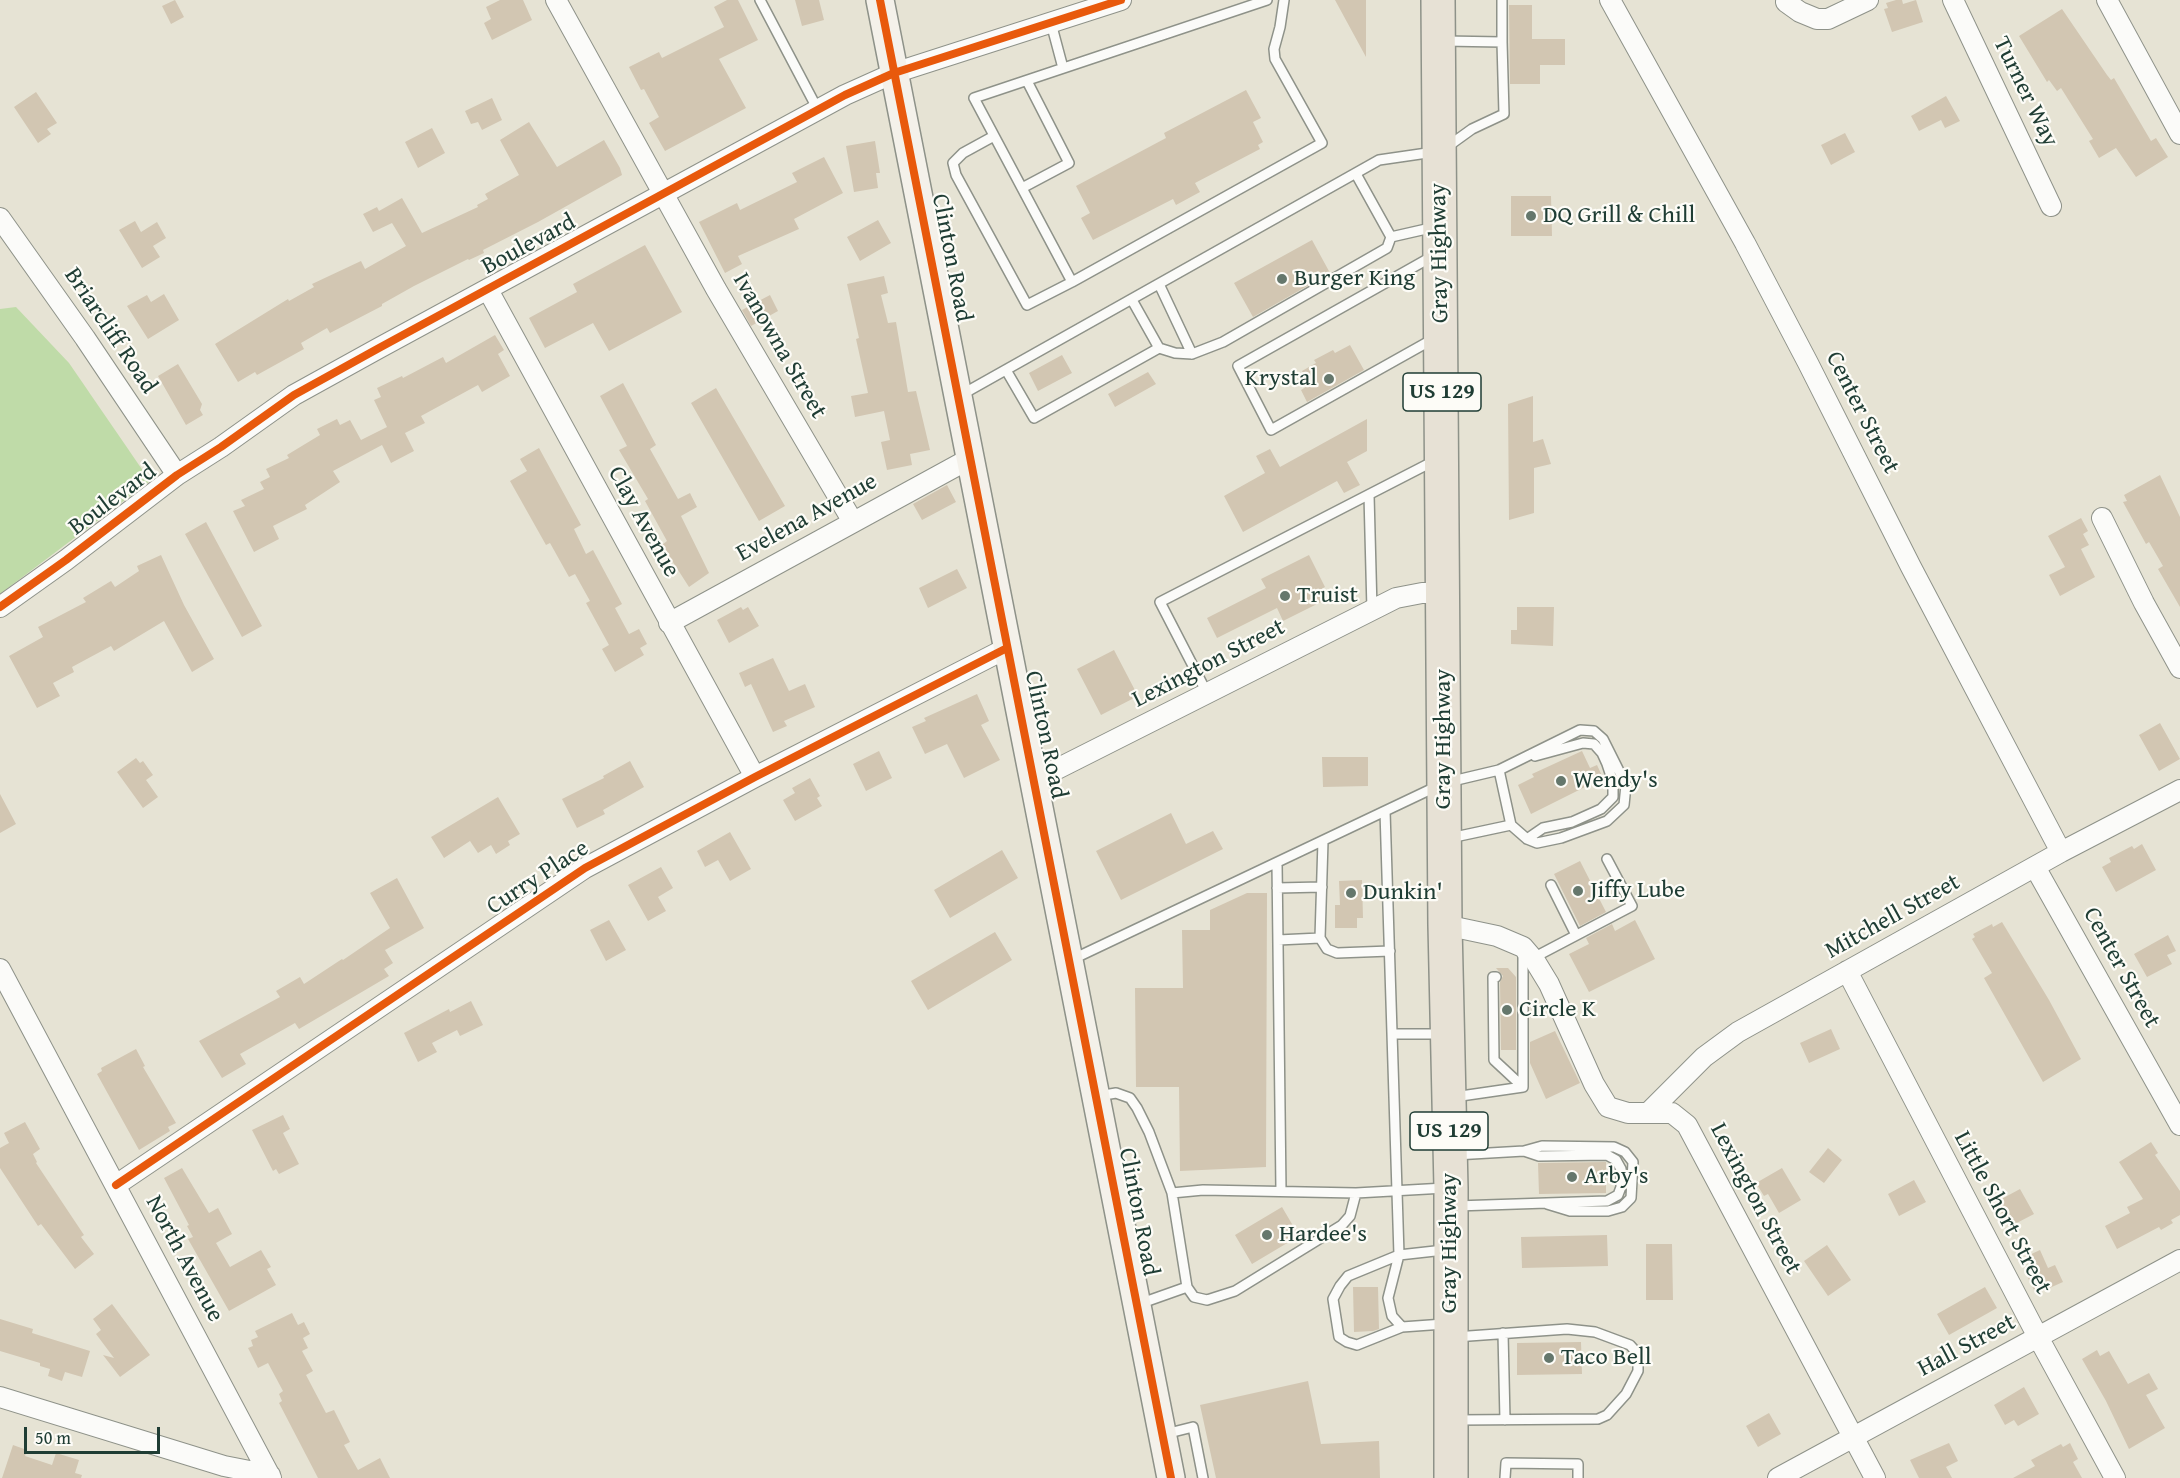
<!DOCTYPE html>
<style>
body{margin:0}
#map{position:relative;width:2180px;height:1478px;overflow:hidden;background:#e6e3d4;font-family:"Gentium Book Plus",serif}
canvas{display:block}
.scale{position:absolute;left:24px;top:1427px;width:136px;height:27px;box-sizing:border-box;border:3px solid #1f3d34;border-top:0;padding-left:8px;font-size:18px;line-height:21px;white-space:nowrap;color:#1f3d34;-webkit-text-stroke:4px #fdfcf7;paint-order:stroke}
</style>
<div id="map">
<canvas width="2180" height="1478"></canvas>
<div class="scale">50 m</div>
</div>
<script>
const ctx = document.querySelector('canvas').getContext('2d');
ctx.lineJoin = 'round';
function fillPath(path, color) { ctx.fillStyle = color; ctx.fill(path, 'evenodd'); }
const toPath = rows => new Path2D(rows.map(r => 'M' + r).join(''));
function strokePath(path, color, width, dash) { ctx.strokeStyle = color; ctx.lineWidth = width; ctx.lineCap = dash ? 'butt' : 'round'; ctx.setLineDash(dash || []); ctx.stroke(path); }
function drawText(font, color, halo, rows, align = 'center') {
  ctx.font = font + ' "Gentium Book Plus",serif'; ctx.lineWidth = 4.5; ctx.setLineDash([]); ctx.textBaseline = 'middle'; ctx.strokeStyle = halo; ctx.fillStyle = color; for (const [text, x, y, turn = 0] of rows) {
    ctx.save(); ctx.translate(x, y); ctx.rotate((+turn || 0) * Math.PI / 180); ctx.textAlign = isNaN(turn) ? turn : align; if (halo) ctx.strokeText(text, 0, 0); ctx.fillText(text, 0, 0); ctx.restore();
  }
}
fillPath(toPath([
 [16,307,69,363,150,481,0,594,0,309]
]), '#bfdba8');
fillPath(toPath([
 [175,0,184,17,171,24,162,6],
 [500,0,523,0,532,20,492,40,484,23,491,19,486,7],
 [727,0,738,0,758,40,719,59,746,108,665,151,649,123,659,117,644,89,641,90,629,67,659,52,662,58,724,27,714,7],
 [795,0,819,0,824,20,802,26],
 [1335,0,1366,0,1366,57],
 [1896,0,1902,0,1903,4,1916,0,1923,22,1892,32,1884,9,1888,8,1886,3],
 [1509,5,1532,5,1532,39,1565,39,1565,65,1540,65,1540,84,1510,84],
 [2062,9,2107,75,2111,80,2114,78,2151,141,2156,138,2168,157,2136,177,2116,148,2099,158,2089,141,2093,139,2061,88,2057,91,2049,80,2047,82,2019,36],
 [1246,90,1261,118,1253,122,1263,142,1258,145,1260,149,1195,183,1200,192,1176,205,1173,199,1093,240,1081,218,1090,213,1076,186,1166,138,1164,133],
 [36,92,57,123,47,129,51,134,38,143,14,107],
 [1946,96,1960,121,1945,128,1941,120,1919,131,1911,116],
 [492,98,502,120,482,130,478,122,471,124,465,111],
 [529,122,557,167,604,140,620,168,622,175,538,222,483,250,484,253,469,260,468,259,414,286,382,304,382,306,330,333,327,328,301,343,304,349,257,375,255,372,238,382,215,344,288,299,289,301,314,287,312,284,361,261,365,269,406,246,392,223,373,232,363,214,377,207,379,211,402,198,422,233,478,207,477,205,488,199,485,194,519,175,500,140],
 [432,128,445,153,418,168,405,142],
 [1845,133,1855,152,1831,165,1821,145],
 [875,141,880,173,876,173,878,188,854,192,846,146],
 [824,157,843,193,794,219,799,229,738,256,742,264,725,273,699,222,737,203,740,210,797,182,792,173],
 [1511,196,1551,196,1552,236,1511,236],
 [878,220,891,243,860,261,847,237],
 [135,221,141,232,157,222,166,238,153,246,160,257,142,268,119,230],
 [1312,240,1330,273,1253,317,1234,283],
 [645,245,682,312,609,351,593,323,545,348,529,318,577,292,573,284],
 [884,276,888,293,881,295,888,323,896,322,908,392,916,391,930,450,910,454,912,465,887,470,881,442,890,440,884,411,855,417,851,396,868,393,856,339,859,338,847,284],
 [164,294,179,320,148,339,127,306,147,295,151,302],
 [770,295,778,311,751,326,742,310],
 [495,335,504,350,498,354,510,376,482,392,478,385,421,416,425,423,405,433,414,451,391,463,382,445,333,471,340,482,305,505,307,509,273,526,279,539,254,552,233,511,245,506,241,500,264,489,260,482,270,477,266,469,289,458,287,455,320,435,317,429,337,419,340,425,350,420,361,440,387,427,374,400,381,397,377,388,402,376,403,378,443,357,446,363],
 [1350,345,1364,370,1307,402,1301,390,1309,385,1302,371,1316,363,1314,360,1333,350,1335,353],
 [1062,355,1072,373,1038,391,1029,373],
 [178,364,202,404,200,410,203,415,186,425,158,376],
 [1148,372,1156,384,1115,407,1108,394],
 [623,383,656,445,650,449,678,499,690,493,697,507,681,516,709,573,689,587,662,545,667,541,645,501,648,499,619,450,627,446,600,396],
 [716,388,785,506,759,521,691,403],
 [1533,396,1533,442,1543,439,1551,464,1534,468,1534,513,1509,520,1508,404],
 [1367,419,1367,451,1347,462,1360,485,1344,493,1337,481,1243,532,1224,496,1265,473,1256,456,1270,449,1280,467],
 [539,448,581,525,574,529,586,554,593,550,622,604,615,608,629,634,639,629,647,644,640,648,644,655,615,672,602,649,609,645,586,603,590,601,575,574,569,577,550,543,546,545,510,481,527,471,520,459],
 [2160,475,2180,517,2180,607,2158,569,2163,566,2149,542,2146,544,2123,502,2127,501,2124,495],
 [947,485,956,502,922,520,913,504],
 [2081,518,2088,531,2083,534,2089,545,2081,549,2095,577,2060,596,2049,575,2065,567,2048,536],
 [206,522,262,626,242,637,185,534],
 [161,555,184,605,214,659,192,672,164,621,114,651,111,646,72,667,74,672,53,683,60,696,37,708,9,656,43,637,38,627,86,602,83,598,111,581,115,587,139,571,137,566],
 [1309,555,1325,587,1318,591,1323,601,1283,621,1277,608,1217,638,1207,618,1266,588,1261,579],
 [957,569,967,588,928,608,919,588],
 [741,607,743,610,748,607,759,626,729,643,717,620],
 [1517,607,1554,607,1553,646,1511,644,1511,630,1517,630],
 [1114,650,1138,696,1101,715,1077,669],
 [773,658,789,691,805,684,815,707,784,721,787,726,773,732,751,684,745,687,739,673],
 [977,694,989,721,981,725,1000,760,964,778,947,744,925,754,912,727,926,721,924,718],
 [2160,723,2180,759,2159,771,2139,735],
 [879,751,892,778,866,791,853,764],
 [1582,751,1590,768,1597,765,1603,778,1531,814,1518,785,1534,777,1532,774],
 [1322,757,1368,757,1368,786,1323,787],
 [136,758,140,763,143,761,153,775,146,780,158,797,143,808,117,772],
 [630,761,644,787,603,810,605,814,577,828,562,799,604,778,603,776],
 [810,778,820,796,817,798,822,806,795,821,783,800,795,793,792,788],
 [0,794,16,824,0,833],
 [498,797,520,834,508,841,510,845,496,854,491,845,478,853,470,841,444,858,431,837],
 [1171,813,1186,844,1213,831,1223,849,1121,900,1096,851],
 [730,832,751,869,730,881,718,860,705,867,697,851],
 [2142,844,2156,870,2116,892,2102,867,2111,862,2109,858,2132,846,2134,849],
 [1002,850,1018,878,950,918,934,890],
 [1580,861,1606,912,1580,926,1554,874],
 [661,867,673,888,658,897,666,911,648,921,628,885],
 [397,878,424,928,385,950,393,963,384,969,389,976,299,1029,295,1023,240,1054,246,1064,222,1078,199,1041,280,997,276,991,300,977,304,984,342,959,343,960,390,928,370,893],
 [1362,880,1363,918,1357,918,1357,928,1335,928,1335,905,1340,905,1339,881],
 [1247,893,1267,893,1266,1167,1180,1171,1179,1087,1136,1087,1135,988,1183,988,1182,930,1210,930,1210,910],
 [609,920,626,950,606,961,590,930],
 [1635,920,1655,959,1589,992,1569,954,1589,944,1586,938,1612,924,1615,931],
 [2002,922,2049,1000,2081,1059,2043,1082,1984,978,1992,973,1972,939,1975,937,1973,934,1992,924,1993,927],
 [995,932,1012,960,928,1010,911,981],
 [2168,935,2176,951,2167,955,2172,964,2147,977,2134,954],
 [1496,968,1508,968,1516,977,1516,1050,1501,1050,1500,982,1503,976],
 [471,1001,483,1025,460,1036,457,1030,432,1043,437,1052,418,1062,404,1033,449,1009,450,1012],
 [1831,1029,1840,1049,1809,1063,1800,1043],
 [1555,1031,1580,1083,1546,1099,1530,1063,1530,1042],
 [136,1049,145,1066,143,1067,176,1123,168,1127,170,1131,139,1150,97,1074,102,1071,101,1068],
 [283,1115,290,1129,283,1133,299,1164,279,1174,276,1169,273,1171,252,1130],
 [25,1122,40,1149,33,1154,37,1162,36,1163,84,1235,81,1237,94,1254,75,1269,41,1224,38,1226,0,1168,0,1148,9,1143,4,1133],
 [2151,1142,2158,1153,2155,1155,2180,1191,2180,1215,2171,1220,2173,1223,2161,1230,2159,1227,2117,1249,2105,1226,2130,1213,2127,1207,2143,1199,2119,1162],
 [1828,1148,1842,1160,1824,1183,1809,1172],
 [1606,1162,1606,1193,1539,1194,1538,1163],
 [182,1168,209,1213,218,1208,232,1234,216,1243,230,1267,261,1250,271,1267,267,1269,276,1285,229,1311,188,1239,193,1237,187,1226,189,1225,164,1178],
 [1782,1168,1801,1200,1779,1213,1768,1194,1764,1196,1756,1183],
 [1914,1180,1926,1202,1899,1216,1888,1194],
 [2020,1189,2034,1214,2009,1227,1996,1202],
 [1282,1207,1299,1236,1252,1264,1235,1235],
 [1607,1235,1608,1266,1522,1268,1521,1237],
 [1646,1244,1672,1244,1673,1300,1646,1300],
 [1827,1245,1851,1280,1828,1296,1804,1261],
 [2040,1250,2048,1268,2055,1265,2063,1282,2036,1294,2028,1278,2034,1275,2025,1257],
 [1353,1287,1378,1287,1379,1329,1373,1331,1354,1332],
 [1985,1287,1997,1308,1949,1335,1937,1314],
 [112,1304,150,1355,120,1377,103,1355,114,1358,96,1334,101,1330,93,1319],
 [292,1313,298,1325,304,1322,310,1334,303,1338,308,1348,302,1351,313,1371,306,1375,326,1413,334,1410,350,1442,344,1445,358,1470,380,1458,390,1478,318,1478,279,1403,282,1401,279,1394,283,1391,268,1363,258,1368,248,1348,253,1346,251,1340,258,1337,255,1331],
 [0,1319,33,1329,32,1333,90,1351,82,1377,65,1372,62,1381,48,1376,50,1369,40,1366,40,1363,0,1351],
 [1581,1342,1582,1374,1517,1375,1517,1343],
 [2097,1350,2100,1356,2109,1351,2128,1384,2149,1373,2158,1389,2146,1395,2165,1428,2129,1449,2106,1401,2082,1359],
 [1308,1381,1321,1444,1379,1441,1380,1478,1216,1478,1200,1405],
 [2024,1387,2039,1414,2018,1426,2014,1420,2005,1425,1994,1405],
 [1769,1413,1781,1434,1758,1447,1746,1426],
 [1949,1443,1958,1461,1946,1467,1952,1478,1919,1478,1910,1460],
 [2070,1443,2078,1459,2073,1462,2082,1478,2013,1478,2035,1466,2031,1460,2061,1444,2063,1447],
 [13,1445,27,1450,25,1456,52,1465,56,1453,79,1460,75,1473,82,1475,81,1478,2,1478]
]), '#d2c6b2');
const lane = toPath([
 [760,0,818,110],
 [1267,0,974,98,1072,282,1322,143,1275,59,1274,49,1280,27,1284,0],
 [1502,0,1502,42],
 [1051,23,1063,68],
 [1444,41,1502,42,1504,114,1472,129,1447,147],
 [994,136,963,153,953,163,956,175,1027,305,1072,282],
 [1022,188,1069,163,1027,81],
 [1391,237,1435,227],
 [1433,256,1238,366,1271,430,1435,338],
 [1159,284,1192,354,1223,342,1387,248,1391,237,1356,174],
 [1159,348,1175,353,1192,354],
 [1006,370,1034,418,1159,348,1132,300],
 [961,395,1379,160,1434,152],
 [1369,495,1372,610],
 [1207,693,1160,602,1434,461],
 [1499,770,1511,825],
 [1385,811,1399,1255,1388,1298,1392,1316,1402,1327,1444,1324],
 [1527,839,1543,828,1572,822,1601,809,1613,797,1613,782,1607,764,1602,753,1594,744,1583,743,1535,756],
 [1323,841,1320,938,1327,949,1337,953,1390,951],
 [1277,863,1281,1191],
 [1551,885,1576,935],
 [1277,888,1322,887],
 [1278,940,1320,938],
 [1533,958,1632,906,1607,859],
 [1071,960,1444,783,1499,770,1580,730,1594,731,1603,739,1626,785,1624,805,1607,821,1561,838,1537,843,1527,839,1511,825,1450,838],
 [1496,977,1493,977,1494,1060,1523,1087],
 [1392,1034,1441,1034],
 [1098,1096,1116,1093,1130,1098,1137,1108,1149,1132,1172,1193],
 [1454,1097,1523,1087,1523,952],
 [1455,1155,1524,1151,1542,1146,1614,1147,1625,1152,1633,1162,1631,1198,1622,1207,1608,1211,1570,1211,1547,1204],
 [1356,1193,1350,1216,1342,1225,1235,1291,1207,1300,1194,1297,1187,1287,1172,1193,1203,1190,1356,1193,1445,1188],
 [1456,1206,1607,1201,1618,1195,1621,1187,1621,1169,1616,1160,1607,1155,1539,1156,1524,1151],
 [1139,1304,1187,1287],
 [1402,1327,1357,1345,1347,1342,1339,1337,1333,1299,1340,1286,1348,1276,1399,1255,1444,1250],
 [1503,1333,1505,1420],
 [1455,1337,1567,1329,1595,1332,1630,1345,1638,1354,1638,1371,1626,1394,1607,1415,1598,1419,1457,1420],
 [1165,1434,1193,1427,1203,1478],
 [1505,1478,1506,1463,1578,1464,1578,1478]
]);
const street = toPath([
 [556,0,716,289,853,522],
 [1610,0,1745,243,1808,363,1911,567,2061,852],
 [1953,0,2051,206],
 [2107,0,2180,134],
 [1786,2,1800,12,1817,19,1828,19,1868,0],
 [0,218,85,338,177,475],
 [488,290,755,777],
 [2102,518,2144,603,2180,668],
 [0,607,66,560,177,475,221,447,294,395,379,348,845,95,894,73,1121,0],
 [669,623,969,459],
 [1034,777,1053,771,1396,598,1422,593,1444,593],
 [2035,867,2180,1125],
 [1445,925,1497,936,1523,947,1535,961,1549,984,1594,1084,1608,1107,1628,1113,1672,1113,1687,1125,1875,1478],
 [0,969,271,1478],
 [1847,971,2038,1337,2115,1478],
 [1648,1113,1704,1057,1738,1032,2061,852,2180,790],
 [116,1185,585,868,755,777,1007,648],
 [0,1397,224,1466,270,1475],
 [1778,1478,2180,1260]
]);
const secondary = toPath([
 [880,0,1171,1478]
]);
const highway = toPath([
 [1438,0,1445,925,1451,1188,1451,1478]
]);
strokePath(lane, '#8e9289', 12);
strokePath(street, '#8e9289', 22);
strokePath(secondary, '#8e9289', 30);
strokePath(highway, '#8e9289', 36);
strokePath(lane, '#fbfbf9', 9);
strokePath(street, '#fbfbf9', 20);
strokePath(secondary, '#f4f1ea', 27);
strokePath(highway, '#e7e1d5', 33);
strokePath(toPath([
 [880,0,1171,1478],
 [0,607,66,560,177,475,221,447,294,395,379,348,845,95,894,73,1121,0],
 [116,1185,585,868,755,777,1007,648]
]), '#e8590c', 8);
for (const [x, y, r, color] of [
 [1531,216,6,"#65776c"],
 [1282,279,6,"#65776c"],
 [1329,379,6,"#65776c"],
 [1285,596,6,"#65776c"],
 [1561,781,6,"#65776c"],
 [1578,891,6,"#65776c"],
 [1351,893,6,"#65776c"],
 [1507,1010,6,"#65776c"],
 [1572,1177,6,"#65776c"],
 [1267,1235,6,"#65776c"],
 [1549,1358,6,"#65776c"]
]) { const dot = new Path2D(); dot.arc(x, y, r, 0, 2 * Math.PI); ctx.fillStyle = color; ctx.fill(dot); strokePath(dot, '#fdfcf7', 2); }
for (const [x, y, w] of [
 [1442,392,78],
 [1449,1131,78]
]) { const box = new Path2D(); box.roundRect(x - w / 2, y - 19, w, 38, 4.5); ctx.fillStyle = '#fdfcf7'; ctx.fill(box); strokePath(box, '#1f3d34', 1.5); }
drawText('bold 22px', '#1f3d34', null, [
 ["US 129",1442,392],
 ["US 129",1449,1131]
]);
drawText('24px', '#1f3d34', '#fdfcf7', [
 ["Turner Way",2025,92,64],
 ["Boulevard",529,245,-28],
 ["Gray Highway",1440,253,-91],
 ["Clinton Road",951,258,79],
 ["Briarcliff Road",110,331,56],
 ["Ivanowna Street",779,346,60],
 ["Center Street",1862,413,63],
 ["Boulevard",113,500,-37],
 ["Evelena Avenue",807,518,-29],
 ["Clay Avenue",643,522,61],
 ["Lexington Street",1209,664,-27],
 ["Clinton Road",1045,735,78],
 ["Gray Highway",1444,739,-90],
 ["Curry Place",538,878,-33],
 ["Mitchell Street",1893,917,-29],
 ["Center Street",2121,968,61],
 ["Lexington Street",1755,1199,62],
 ["Clinton Road",1138,1212,79],
 ["Little Short Street",2002,1213,62],
 ["Gray Highway",1450,1243,-90],
 ["North Avenue",184,1259,62],
 ["Hall Street",1967,1346,-28]
]);
drawText('24px', '#1f3d34', '#fdfcf7', [
 ["DQ Grill & Chill",1543,216],
 ["Burger King",1294,279],
 ["Krystal",1317,379,"right"],
 ["Truist",1297,596],
 ["Wendy's",1573,781],
 ["Jiffy Lube",1590,891],
 ["Dunkin'",1363,893],
 ["Circle K",1519,1010],
 ["Arby's",1584,1177],
 ["Hardee's",1279,1235],
 ["Taco Bell",1561,1358]
], 'left');
</script>
